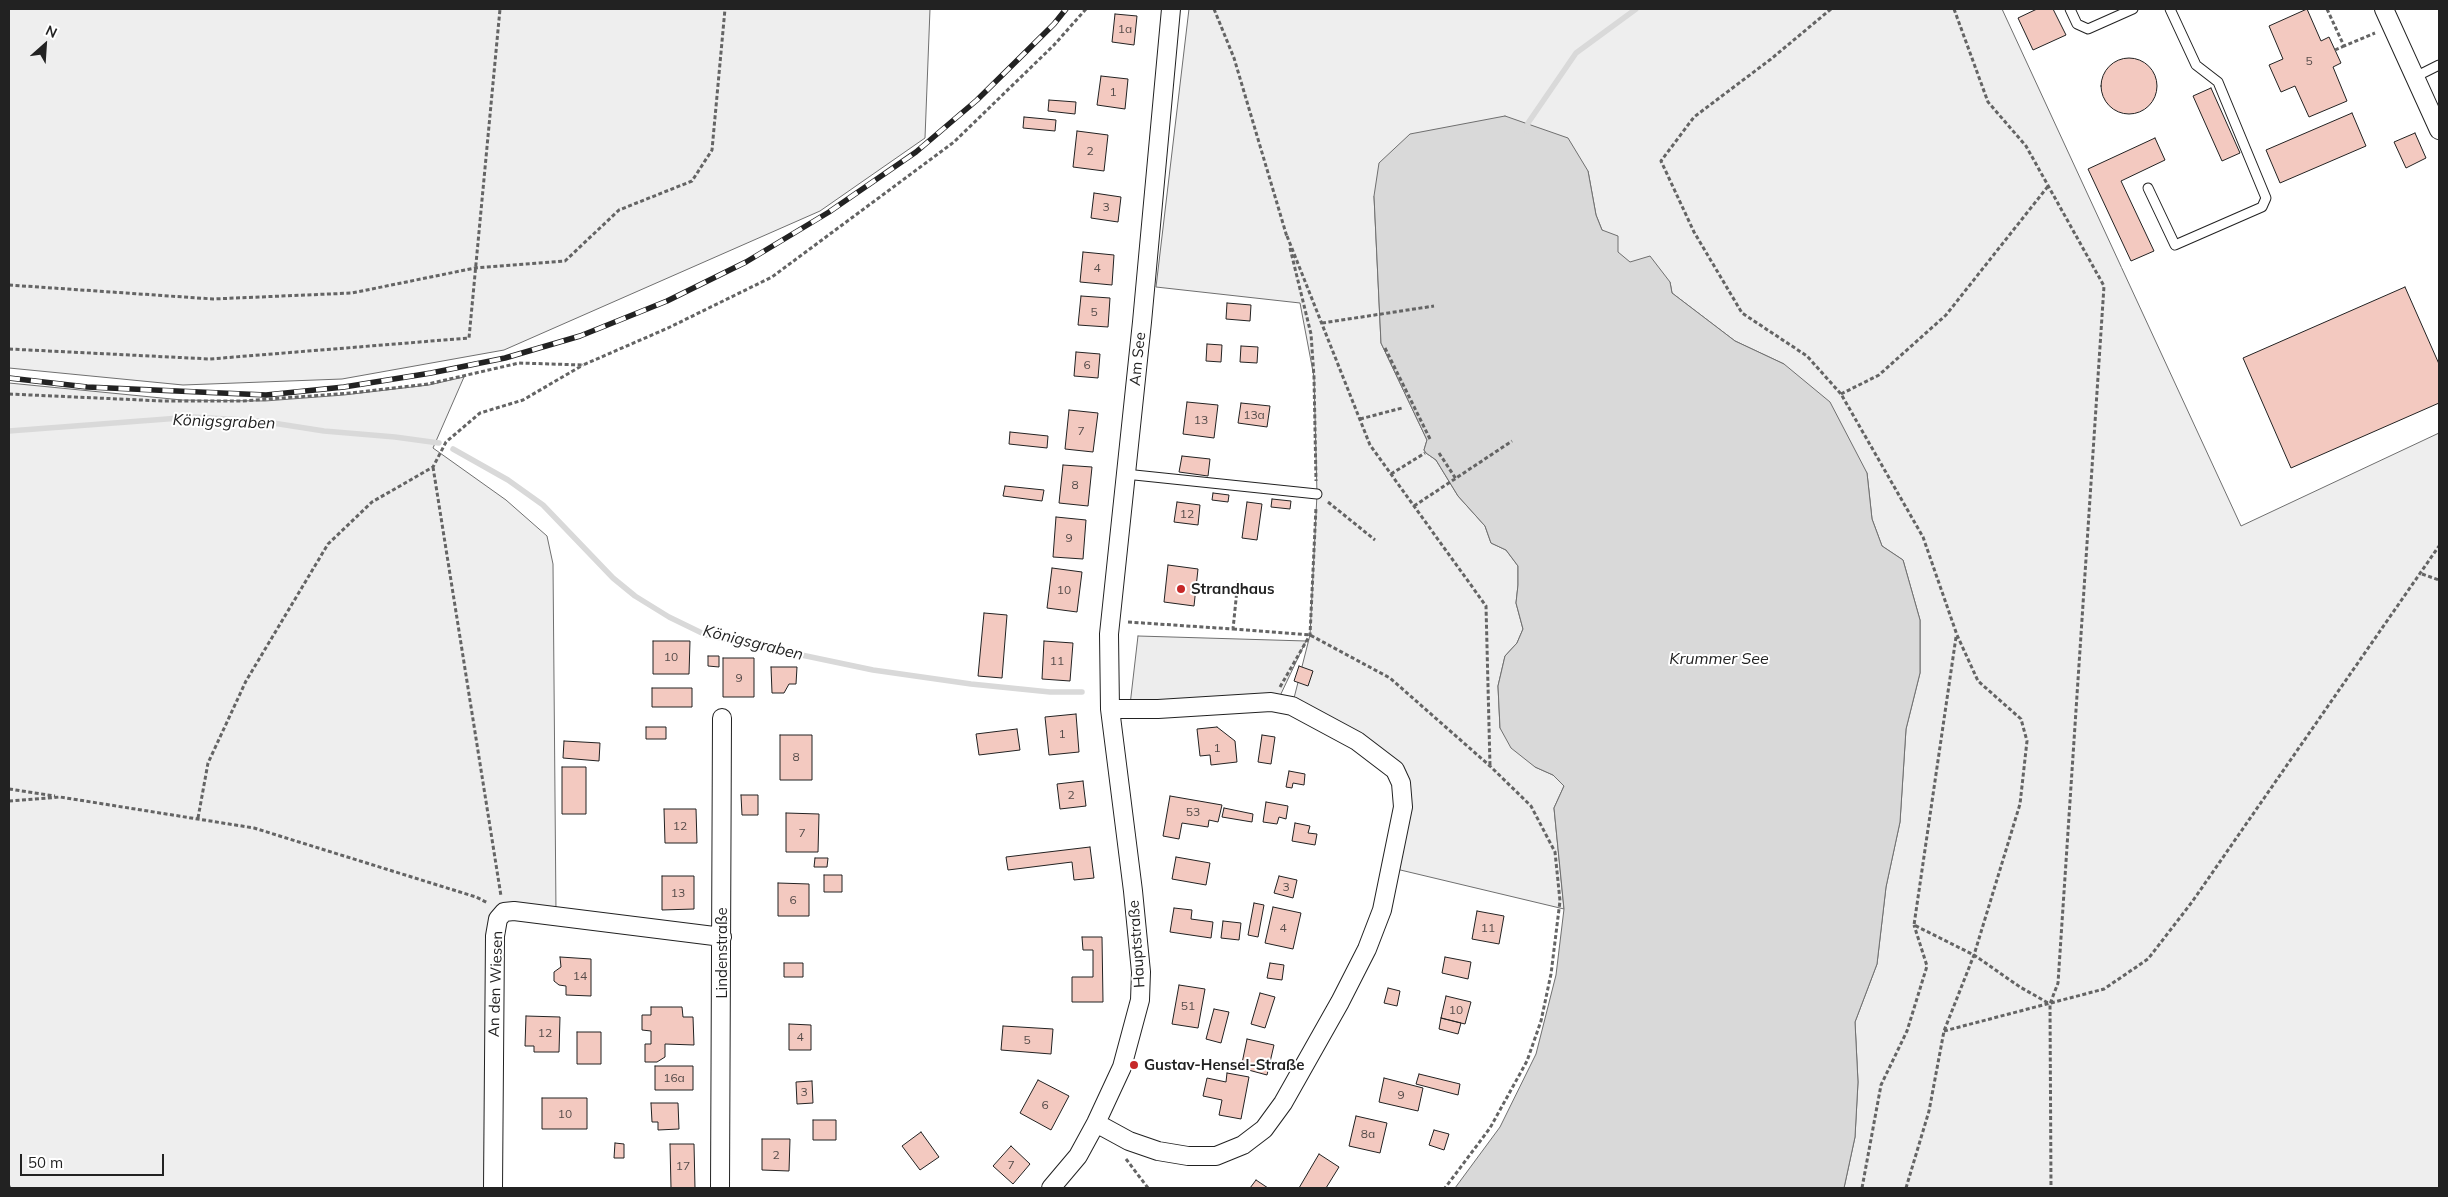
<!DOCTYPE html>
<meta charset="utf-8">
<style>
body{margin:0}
#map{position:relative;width:2448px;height:1197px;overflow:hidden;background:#fff;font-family:Mulish,sans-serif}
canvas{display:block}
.frame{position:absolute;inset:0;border:10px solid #222;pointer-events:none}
.north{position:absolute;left:20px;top:20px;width:50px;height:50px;-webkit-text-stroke:4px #fff;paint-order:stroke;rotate:26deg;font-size:14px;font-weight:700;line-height:20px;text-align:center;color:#222}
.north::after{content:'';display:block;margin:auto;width:18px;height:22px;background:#222;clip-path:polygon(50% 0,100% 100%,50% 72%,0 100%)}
.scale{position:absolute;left:20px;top:1154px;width:144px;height:22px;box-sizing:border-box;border:2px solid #222;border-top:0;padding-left:6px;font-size:15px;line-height:18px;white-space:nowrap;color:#222;-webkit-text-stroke:4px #fff;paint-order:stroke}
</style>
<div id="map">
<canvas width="2448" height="1197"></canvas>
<div class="frame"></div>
<div class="north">N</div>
<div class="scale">50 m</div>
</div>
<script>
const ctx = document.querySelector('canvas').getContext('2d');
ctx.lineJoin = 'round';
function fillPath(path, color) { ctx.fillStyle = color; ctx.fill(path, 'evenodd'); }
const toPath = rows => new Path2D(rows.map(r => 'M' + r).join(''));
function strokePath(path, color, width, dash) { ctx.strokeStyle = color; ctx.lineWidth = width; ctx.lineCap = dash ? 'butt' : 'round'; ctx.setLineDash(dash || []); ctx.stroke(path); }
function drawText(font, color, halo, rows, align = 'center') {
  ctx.font = font + ' Mulish,sans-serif'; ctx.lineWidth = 4; ctx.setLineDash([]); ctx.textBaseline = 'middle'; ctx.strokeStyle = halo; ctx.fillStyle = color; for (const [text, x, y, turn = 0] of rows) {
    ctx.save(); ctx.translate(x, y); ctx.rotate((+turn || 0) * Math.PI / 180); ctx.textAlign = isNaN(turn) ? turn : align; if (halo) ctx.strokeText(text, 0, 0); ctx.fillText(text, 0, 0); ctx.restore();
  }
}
const green = toPath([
 [9,9,930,9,925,138,820,211,504,350,342,379,183,385,9,368,9,9],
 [1189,9,2002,9,2241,526,2439,433,2439,1188,1844,1188,1855,1137,1858,1082,1855,1022,1877,964,1886,887,1900,822,1906,729,1920,673,1920,620,1903,560,1882,546,1872,519,1867,473,1784,364,1735,341,1672,293,1670,282,1630,263,1617,252,1602,230,1596,215,1588,171,1374,196,1381,343,1427,440,1424,450,1426,453,1436,460,1458,496,1485,526,1491,543,1506,550,1518,566,1518,585,1516,603,1523,629,1517,643,1505,656,1498,686,1500,728,1535,767,1553,775,1564,786,1554,808,1564,909,1392,868,1403,807,1395,770,1292,706,1310,635,1317,494,1314,377,1300,303,1156,287,1189,9],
 [464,377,433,448,506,500,547,536,553,564,556,913,497,906,493,1188,11,1188,9,1184,9,383,182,400,265,401,344,395,429,385,464,377]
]);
fillPath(green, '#eee');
strokePath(green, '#6f6f6f', 1);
const parking = toPath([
 [1138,636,1306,641,1279,698,1130,705,1138,636]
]);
fillPath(parking, '#ededed');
strokePath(parking, '#6f6f6f', 1);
const water = toPath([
 [1505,116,1568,138,1588,171,1596,215,1602,230,1618,236,1618,252,1630,262,1650,256,1670,282,1672,293,1735,341,1784,364,1830,402,1867,473,1872,519,1882,546,1903,560,1920,620,1920,673,1906,729,1900,822,1886,887,1877,964,1855,1022,1858,1082,1855,1137,1844,1188,1455,1188,1500,1127,1536,1054,1556,975,1564,909,1554,808,1564,786,1553,775,1535,767,1511,748,1500,728,1498,686,1505,656,1517,643,1523,629,1516,603,1518,585,1518,566,1506,550,1491,543,1485,526,1458,496,1436,460,1426,453,1424,450,1427,440,1381,343,1374,196,1379,163,1410,134,1505,116]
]);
fillPath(water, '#d9d9d9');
strokePath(water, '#6f6f6f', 1);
strokePath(toPath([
 [1527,131,1528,123,1576,53,1636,9],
 [9,431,193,417,260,421,324,431,395,437,439,443],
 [453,449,508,480,543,505,613,578,635,596,669,617,706,635,873,670,971,684,1050,692,1082,692]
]), '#d9d9d9', 5.5);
const building = toPath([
 [2037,9,2053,9,2066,35,2033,50,2018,18,2037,9],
 [2307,9,2321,41,2329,37,2341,63,2333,67,2347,101,2309,117,2295,86,2281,92,2269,65,2283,59,2269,26,2307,9],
 [1115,14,1137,16,1134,45,1112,42,1115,14],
 '2101 86a28 28 0 1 1 56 0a28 28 0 1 1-56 0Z',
 [1101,76,1128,79,1125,109,1097,105,1101,76],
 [2211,88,2240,153,2222,161,2193,96,2211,88],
 [1049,100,1076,102,1075,114,1048,111,1049,100],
 [2352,113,2366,146,2280,183,2266,150,2352,113],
 [1024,117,1056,120,1055,131,1023,128,1024,117],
 [1077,131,1108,135,1104,171,1073,167,1077,131],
 [2415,133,2426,158,2406,168,2394,142,2415,133],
 [2155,138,2165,160,2121,181,2154,251,2131,261,2088,169,2155,138],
 [1094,193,1121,197,1118,222,1091,218,1094,193],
 [1083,252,1114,255,1112,285,1080,282,1083,252],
 [2405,287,2439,364,2439,403,2291,468,2243,358,2405,287],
 [1081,296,1110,298,1108,327,1078,325,1081,296],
 [1227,303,1251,305,1250,321,1226,319,1227,303],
 [1207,344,1222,345,1221,362,1206,361,1207,344],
 [1241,346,1258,347,1257,363,1240,362,1241,346],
 [1076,352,1100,354,1098,378,1074,376,1076,352],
 [1187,402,1218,405,1214,438,1183,434,1187,402],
 [1241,403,1270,406,1267,427,1238,423,1241,403],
 [1069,410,1098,413,1093,452,1065,449,1069,410],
 [1010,432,1048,436,1047,448,1009,444,1010,432],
 [1182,456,1210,459,1208,476,1179,472,1182,456],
 [1063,465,1092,467,1088,506,1059,503,1063,465],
 [1005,486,1044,490,1042,501,1003,496,1005,486],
 [1213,493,1229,495,1228,502,1212,500,1213,493],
 [1272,499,1291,501,1290,509,1271,507,1272,499],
 [1177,502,1200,505,1198,525,1174,522,1177,502],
 [1247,502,1262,504,1257,540,1242,538,1247,502],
 [1056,517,1086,520,1083,559,1053,557,1056,517],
 [1168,565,1198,569,1194,606,1164,602,1168,565],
 [1052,568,1082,572,1077,612,1047,608,1052,568],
 [984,613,1007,615,1002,678,978,676,984,613],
 [653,641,690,641,689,674,653,674,653,641],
 [1044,641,1073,643,1070,681,1042,679,1044,641],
 [708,656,719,656,719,667,708,666,708,656],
 [723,658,754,658,754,697,723,697,723,658],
 [1299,666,1313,671,1308,686,1294,681,1299,666],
 [771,667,797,667,796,684,789,684,784,693,772,693,771,667],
 [652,688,692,688,692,707,652,707,652,688],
 [1076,714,1079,752,1049,755,1045,717,1076,714],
 [646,727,666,727,666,739,646,739,646,727],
 [1217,727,1235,741,1237,762,1211,765,1210,755,1200,756,1197,729,1217,727],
 [1017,729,1020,750,979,755,976,734,1017,729],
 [780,735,812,735,812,780,780,780,780,735],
 [1262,735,1275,737,1271,764,1258,762,1262,735],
 [564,741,600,743,599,761,563,758,564,741],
 [562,767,586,767,586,814,562,814,562,767],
 [1289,771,1305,774,1304,785,1293,783,1292,788,1286,787,1289,771],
 [1083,781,1086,806,1060,809,1057,784,1083,781],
 [741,795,758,795,758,815,742,815,741,795],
 [1170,796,1222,805,1218,822,1209,820,1208,827,1182,823,1179,839,1163,836,1170,796],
 [1266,802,1288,806,1286,819,1279,817,1277,824,1263,822,1266,802],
 [1224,808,1253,814,1252,822,1222,817,1224,808],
 [664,809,696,809,697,843,665,843,664,809],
 [786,813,819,814,818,852,786,852,786,813],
 [1295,823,1310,826,1308,833,1317,834,1315,845,1292,841,1295,823],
 [1090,847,1094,878,1074,880,1072,862,1008,870,1006,857,1090,847],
 [1176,857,1210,863,1206,885,1172,879,1176,857],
 [815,858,828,858,827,867,814,867,815,858],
 [824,875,842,875,842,892,824,892,824,875],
 [662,876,694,876,694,909,662,910,662,876],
 [1279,876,1297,880,1293,898,1274,893,1279,876],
 [778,883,809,884,809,916,778,916,778,883],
 [1254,903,1264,905,1258,937,1248,935,1254,903],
 [1273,907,1301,913,1293,949,1265,943,1273,907],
 [1174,908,1192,910,1191,919,1213,922,1211,938,1170,932,1174,908],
 [1477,911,1504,916,1499,944,1472,939,1477,911],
 [1223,921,1241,923,1239,940,1221,938,1223,921],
 [1082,937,1102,937,1103,1002,1072,1002,1072,977,1093,977,1093,950,1083,950,1082,937],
 [560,957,591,959,591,996,566,995,566,986,559,985,554,981,554,972,561,967,560,957],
 [1445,957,1471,962,1468,979,1442,973,1445,957],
 [784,963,803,963,803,977,784,977,784,963],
 [1270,963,1284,965,1282,980,1267,978,1270,963],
 [1179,985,1205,989,1198,1028,1172,1024,1179,985],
 [1388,988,1400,991,1397,1006,1384,1003,1388,988],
 [1260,993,1275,997,1265,1028,1251,1024,1260,993],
 [1446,996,1471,1002,1465,1024,1441,1018,1446,996],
 [651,1007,682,1007,683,1017,693,1017,694,1045,665,1044,665,1057,657,1062,645,1062,645,1044,651,1044,651,1031,642,1030,642,1015,651,1015,651,1007],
 [1214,1009,1229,1012,1221,1043,1206,1039,1214,1009],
 [526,1016,560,1017,559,1052,534,1052,534,1046,525,1046,526,1016],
 [1441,1018,1461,1023,1458,1034,1439,1029,1441,1018],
 [789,1024,811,1025,811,1050,789,1050,789,1024],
 [1003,1026,1053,1029,1051,1054,1001,1050,1003,1026],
 [577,1032,601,1032,601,1064,577,1064,577,1032],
 [1247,1039,1274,1045,1267,1075,1241,1068,1247,1039],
 [655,1066,693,1066,693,1090,655,1090,655,1066],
 [1227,1073,1249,1077,1241,1119,1219,1115,1222,1100,1203,1096,1207,1078,1226,1082,1227,1073],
 [1419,1074,1460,1084,1458,1095,1416,1084,1419,1074],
 [1384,1078,1423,1088,1418,1111,1379,1102,1384,1078],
 [1038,1080,1069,1096,1051,1130,1020,1113,1038,1080],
 [812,1081,813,1103,797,1104,796,1082,812,1081],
 [542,1098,587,1098,587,1129,542,1129,542,1098],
 [651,1103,678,1103,679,1129,658,1130,658,1122,652,1122,651,1103],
 [1356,1116,1387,1123,1380,1153,1349,1146,1356,1116],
 [813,1120,836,1120,836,1140,813,1140,813,1120],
 [1434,1130,1449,1134,1444,1150,1429,1145,1434,1130],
 [921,1132,939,1157,920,1170,902,1146,921,1132],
 [762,1139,790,1139,789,1171,762,1170,762,1139],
 [615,1143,624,1144,624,1158,614,1158,615,1143],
 [670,1144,694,1144,695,1188,671,1188,670,1144],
 [1011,1146,1030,1164,1013,1184,993,1166,1011,1146],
 [1319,1154,1339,1167,1326,1188,1299,1188,1319,1154],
 [1256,1180,1268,1188,1250,1188,1256,1180]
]);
fillPath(building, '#f3c9c0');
strokePath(building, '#222', 1);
const service = toPath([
 [2070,9,2077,24,2088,29,2133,9],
 [2415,77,2439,65],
 [2148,188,2175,245,2262,207,2266,198,2218,82,2196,65,2170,9],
 [1125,474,1317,494]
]);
const minor = toPath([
 [2384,9,2439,130],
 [1096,1123,1129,1141,1158,1151,1188,1156,1216,1156,1243,1145,1264,1129,1283,1103,1340,1002,1367,949,1382,910,1403,807,1401,783,1395,770,1357,741,1292,706,1271,702,1158,709,1110,709],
 [493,1188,495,936,498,919,504,912,514,911,722,937],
 [720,1188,722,718],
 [1051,1188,1078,1156,1096,1123,1122,1067,1140,1000,1141,972,1133,891,1110,709,1109,634,1142,322,1171,9]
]);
strokePath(service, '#222', 11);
strokePath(minor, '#222', 20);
strokePath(toPath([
 [1214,9,1234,58,1287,237],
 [1831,9,1771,59,1694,117,1661,161,1694,232,1742,313,1807,356,1841,394,1923,537,1957,635,1978,681,2021,719,2027,741,2020,804,1974,955,1944,1031,1929,1111,1906,1188],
 [1954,9,1988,102,2026,146,2104,286,2058,983,2050,1004,2051,1188],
 [2327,9,2344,46,2375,33],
 [2335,50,2344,46],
 [1287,236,1370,445,1486,606,1490,766],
 [1290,248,1311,334,1314,377,1316,481],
 [9,285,213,299,352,293,475,268,565,261,619,210,692,181,712,150,725,9],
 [1322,323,1434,306],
 [1385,348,1431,441],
 [9,349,210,359,469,338,500,9],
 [9,394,163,401,242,401,351,393,428,384,519,363,583,365,668,328,772,277,954,142,1054,45,1086,9],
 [1841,394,1879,375,1946,315,2049,185],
 [1360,419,1402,408],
 [1439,453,1456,479],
 [433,467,501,896],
 [1391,474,1425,453],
 [1328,502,1375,540],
 [1414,506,1512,441],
 [2422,574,2439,580],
 [1128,622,1233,629,1238,580],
 [1233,629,1310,635,1390,678,1490,766,1531,806,1555,852,1560,901,1551,974,1541,1021,1527,1061,1490,1128,1445,1188],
 [1956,637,1914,925,1974,955,2020,987,2050,1004],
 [1280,687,1310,635,1316,507],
 [9,789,55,796],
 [9,801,60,797,254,828,476,897,488,903],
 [198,818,208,763,246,681,328,544,372,502,433,467,446,442,480,413,523,400,583,365],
 [1944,1031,2104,989,2148,959,2192,902,2439,546],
 [1126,1159,1148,1188],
 [1862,1188,1881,1085,1907,1031,1927,966,1914,925]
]), '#646464', 3, [4, 2.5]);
strokePath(service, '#fff', 9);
strokePath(minor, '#fff', 18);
const rail = toPath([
 [9,378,87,387,266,395,344,387,431,373,505,358,580,336,667,301,746,262,829,212,916,152,977,100,1054,24,1066,9]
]);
strokePath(rail, '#222', 5.5);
strokePath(rail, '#fff', 4, [11]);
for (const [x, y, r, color] of [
 [1181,589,5,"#c62828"],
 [1134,1065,5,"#c62828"]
]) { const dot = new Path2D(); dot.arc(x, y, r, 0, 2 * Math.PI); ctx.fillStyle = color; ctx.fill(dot); strokePath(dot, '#fff', 2); }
drawText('12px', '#564c4a', null, [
 ["1a",1125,29],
 ["5",2309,61],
 ["1",1113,92],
 ["2",1090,151],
 ["3",1106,207],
 ["4",1097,268],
 ["5",1094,312],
 ["6",1087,365],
 ["13a",1254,415],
 ["13",1201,420],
 ["7",1081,431],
 ["8",1075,485],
 ["12",1187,514],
 ["9",1069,538],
 ["10",1064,590],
 ["10",671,657],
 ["11",1057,661],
 ["9",739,678],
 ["1",1062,734],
 ["1",1217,748],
 ["8",796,757],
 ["2",1071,795],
 ["53",1193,812],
 ["12",680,826],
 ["7",802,833],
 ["3",1286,887],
 ["13",678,893],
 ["6",793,900],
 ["4",1283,928],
 ["11",1488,928],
 ["14",580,976],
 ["51",1188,1006],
 ["10",1456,1010],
 ["12",545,1033],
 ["4",800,1037],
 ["5",1027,1040],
 ["16a",674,1078],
 ["3",804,1092],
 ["9",1401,1095],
 ["6",1045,1105],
 ["10",565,1114],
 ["8a",1368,1134],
 ["2",776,1155],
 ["7",1011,1165],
 ["17",683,1166]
]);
drawText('15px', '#222', '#fff', [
 ["Am See",1138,359,-84],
 ["Hauptstraße",1137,944,-94],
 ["Lindenstraße",722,953,-90],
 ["An den Wiesen",496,984,-88]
]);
drawText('bold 15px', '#222', '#fff', [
 ["Strandhaus",1191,589],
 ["Gustav-Hensel-Straße",1144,1065]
], 'left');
drawText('italic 16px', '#222', '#fff', [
 ["Königsgraben",224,422,2],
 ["Königsgraben",753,643,14],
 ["Krummer See",1719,659]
]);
</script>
